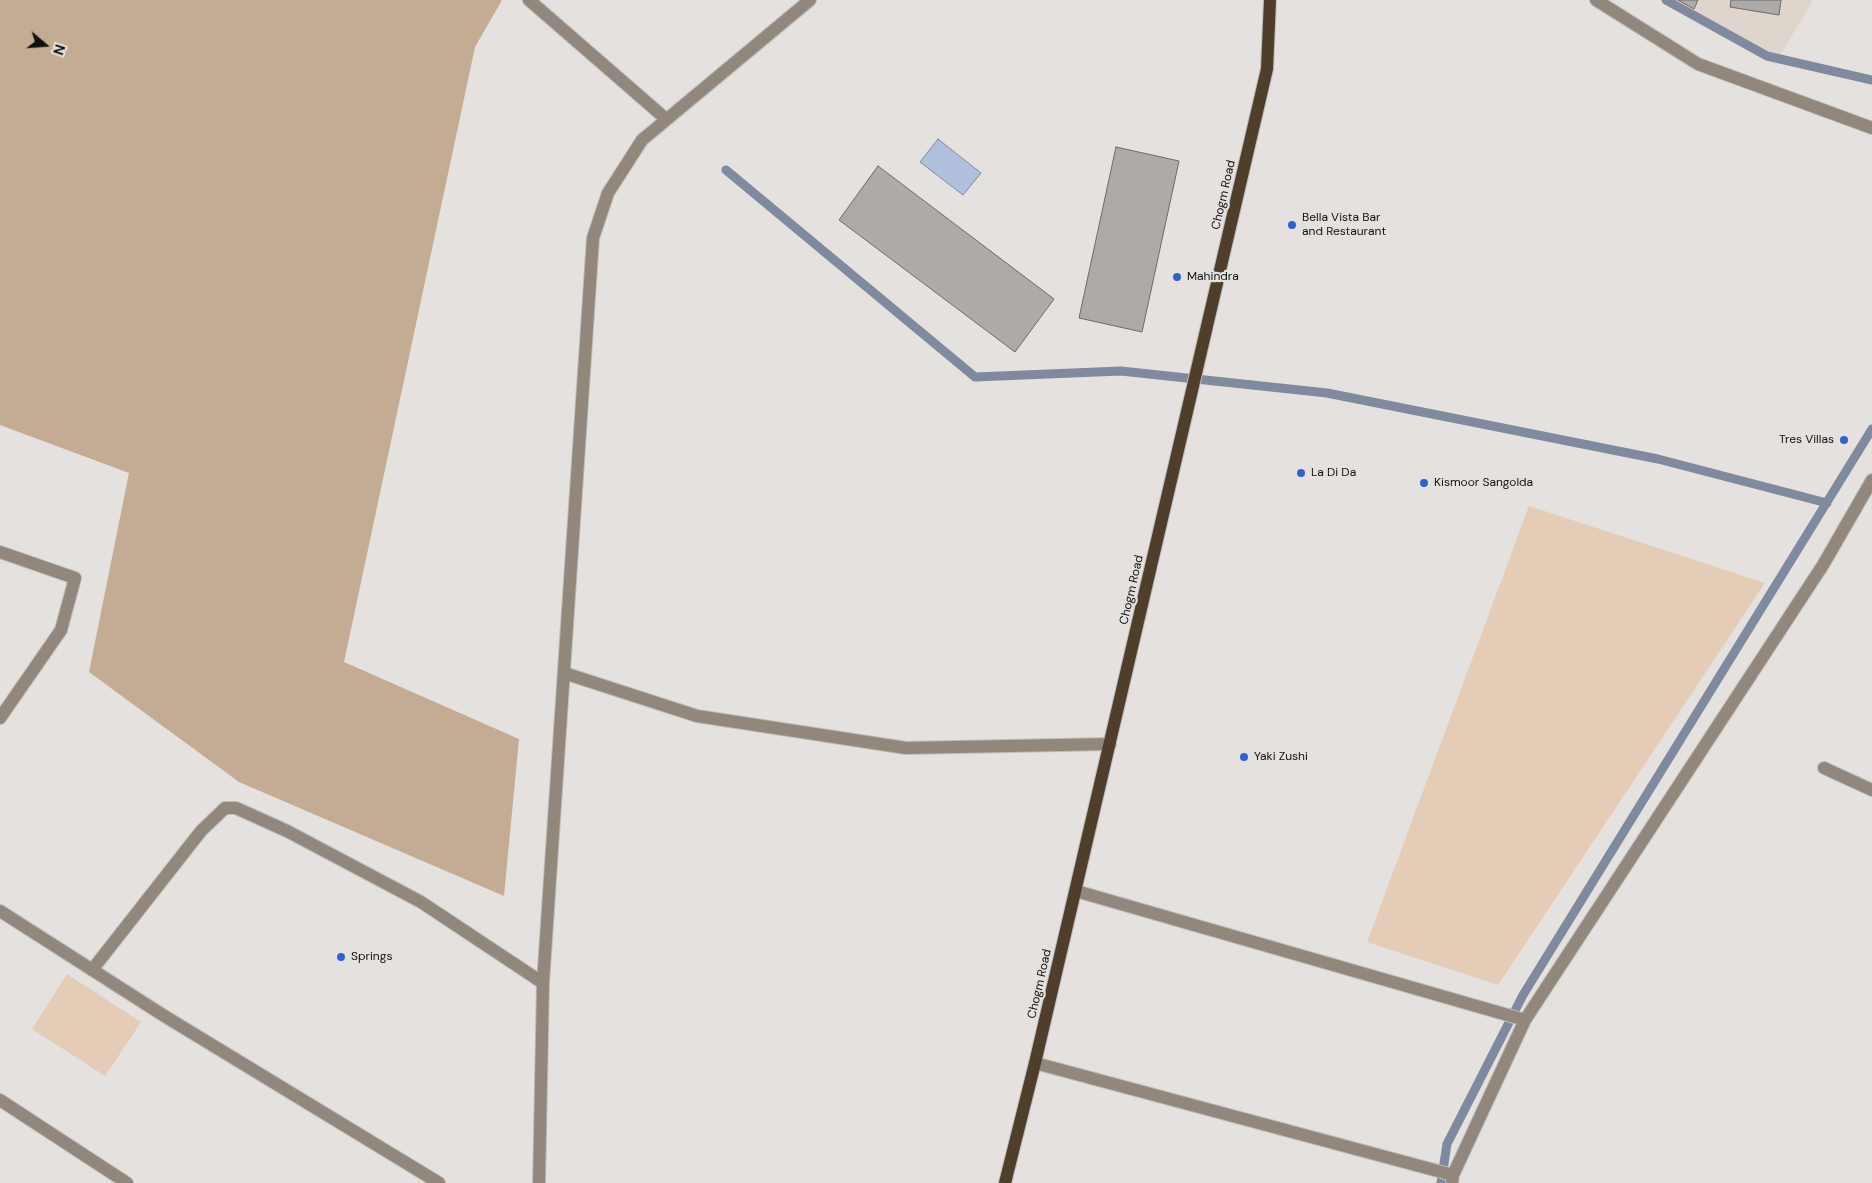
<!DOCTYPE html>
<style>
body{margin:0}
#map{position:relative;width:1872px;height:1183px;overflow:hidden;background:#e4e1de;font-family:"DM Sans",sans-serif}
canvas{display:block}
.north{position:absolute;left:20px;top:20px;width:50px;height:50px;-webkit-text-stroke:4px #e4e1de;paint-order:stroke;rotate:108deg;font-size:14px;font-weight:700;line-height:20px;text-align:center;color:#11100f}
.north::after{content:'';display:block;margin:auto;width:18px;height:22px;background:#11100f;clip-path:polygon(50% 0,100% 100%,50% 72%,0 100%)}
</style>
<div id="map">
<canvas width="1872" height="1183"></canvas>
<div class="north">N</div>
</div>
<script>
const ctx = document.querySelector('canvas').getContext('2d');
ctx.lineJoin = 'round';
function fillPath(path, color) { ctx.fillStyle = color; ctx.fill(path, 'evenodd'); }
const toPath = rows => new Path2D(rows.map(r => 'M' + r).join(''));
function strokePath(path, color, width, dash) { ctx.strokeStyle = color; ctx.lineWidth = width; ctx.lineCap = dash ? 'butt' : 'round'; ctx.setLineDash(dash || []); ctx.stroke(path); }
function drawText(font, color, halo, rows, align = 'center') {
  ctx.font = font + ' "DM Sans",sans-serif'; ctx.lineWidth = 4.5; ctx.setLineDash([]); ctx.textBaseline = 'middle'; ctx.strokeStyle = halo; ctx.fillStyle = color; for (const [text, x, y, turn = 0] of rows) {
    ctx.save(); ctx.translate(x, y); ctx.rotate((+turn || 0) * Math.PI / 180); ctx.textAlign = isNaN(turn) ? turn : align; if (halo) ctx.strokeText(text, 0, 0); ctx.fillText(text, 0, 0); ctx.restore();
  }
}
fillPath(toPath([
 [1669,0,1813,0,1776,62]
]), '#ded5cd');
fillPath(toPath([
 [1529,506,1765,583,1498,985,1367,942],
 [67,974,141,1022,105,1076,32,1029]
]), '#e4ccb6');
fillPath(toPath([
 [0,0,502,0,475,47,344,662,519,739,504,896,239,782,89,672,129,473,0,425]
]), '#c4ab93');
const water = toPath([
 [938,139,981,173,963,195,920,162,938,139]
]);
fillPath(water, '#b0bfdb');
strokePath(water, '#808a9e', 1);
strokePath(toPath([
 [1666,0,1767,56,1872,80],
 [726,170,975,377,1121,371,1327,393,1658,459,1827,503],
 [1441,1183,1447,1144,1523,995,1872,429]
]), '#808a9e', 9);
const building = toPath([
 [1678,0,1698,0,1694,9,1678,0],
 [1731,0,1781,0,1779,15,1730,7,1731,0],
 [1116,147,1179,161,1142,332,1079,318,1116,147],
 [878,166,1054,299,1015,352,839,220,878,166]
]);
fillPath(building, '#adaaa7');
strokePath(building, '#6c6a67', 1);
const minor = toPath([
 [529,0,666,119],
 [1596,0,1698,64,1872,128],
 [0,552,75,578,61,630,0,718],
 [564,673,697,716,906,748,1110,744],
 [1824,768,1872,790],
 [1076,891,1525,1020],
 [0,911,166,1017,439,1183],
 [92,970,201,831,225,808,236,808,287,831,421,902,543,983,593,238,608,193,642,140,810,0],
 [1035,1063,1453,1175],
 [0,1100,127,1183],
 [539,1183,543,983],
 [1452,1183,1453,1175,1525,1020,1823,565,1872,480]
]);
const primary = toPath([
 [1005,1183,1035,1063,1267,69,1270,0]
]);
strokePath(minor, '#bebbb9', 14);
strokePath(primary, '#bebbb9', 14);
strokePath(minor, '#91877c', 12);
strokePath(primary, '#503e2c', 12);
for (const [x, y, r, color] of [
 [1292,225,5,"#3161d0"],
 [1177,277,5,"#3161d0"],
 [1844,440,5,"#3161d0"],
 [1301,473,5,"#3161d0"],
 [1424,483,5,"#3161d0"],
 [1244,757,5,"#3161d0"],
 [341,957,5,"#3161d0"]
]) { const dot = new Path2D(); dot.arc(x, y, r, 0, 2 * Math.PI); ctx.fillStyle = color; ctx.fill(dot); strokePath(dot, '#e4e1de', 2); }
drawText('12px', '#11100f', '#e4e1de', [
 ["Chogm Road",1224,195,-77],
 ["Chogm Road",1132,590,-77],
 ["Chogm Road",1040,984,-77]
]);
drawText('12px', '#11100f', '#e4e1de', [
 ["Bella Vista Bar",1302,218],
 ["and Restaurant",1302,232],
 ["Mahindra",1187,277],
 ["Tres Villas",1834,440,"right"],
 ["La Di Da",1311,473],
 ["Kismoor Sangolda",1434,483],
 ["Yaki Zushi",1254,757],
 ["Springs",351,957]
], 'left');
</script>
